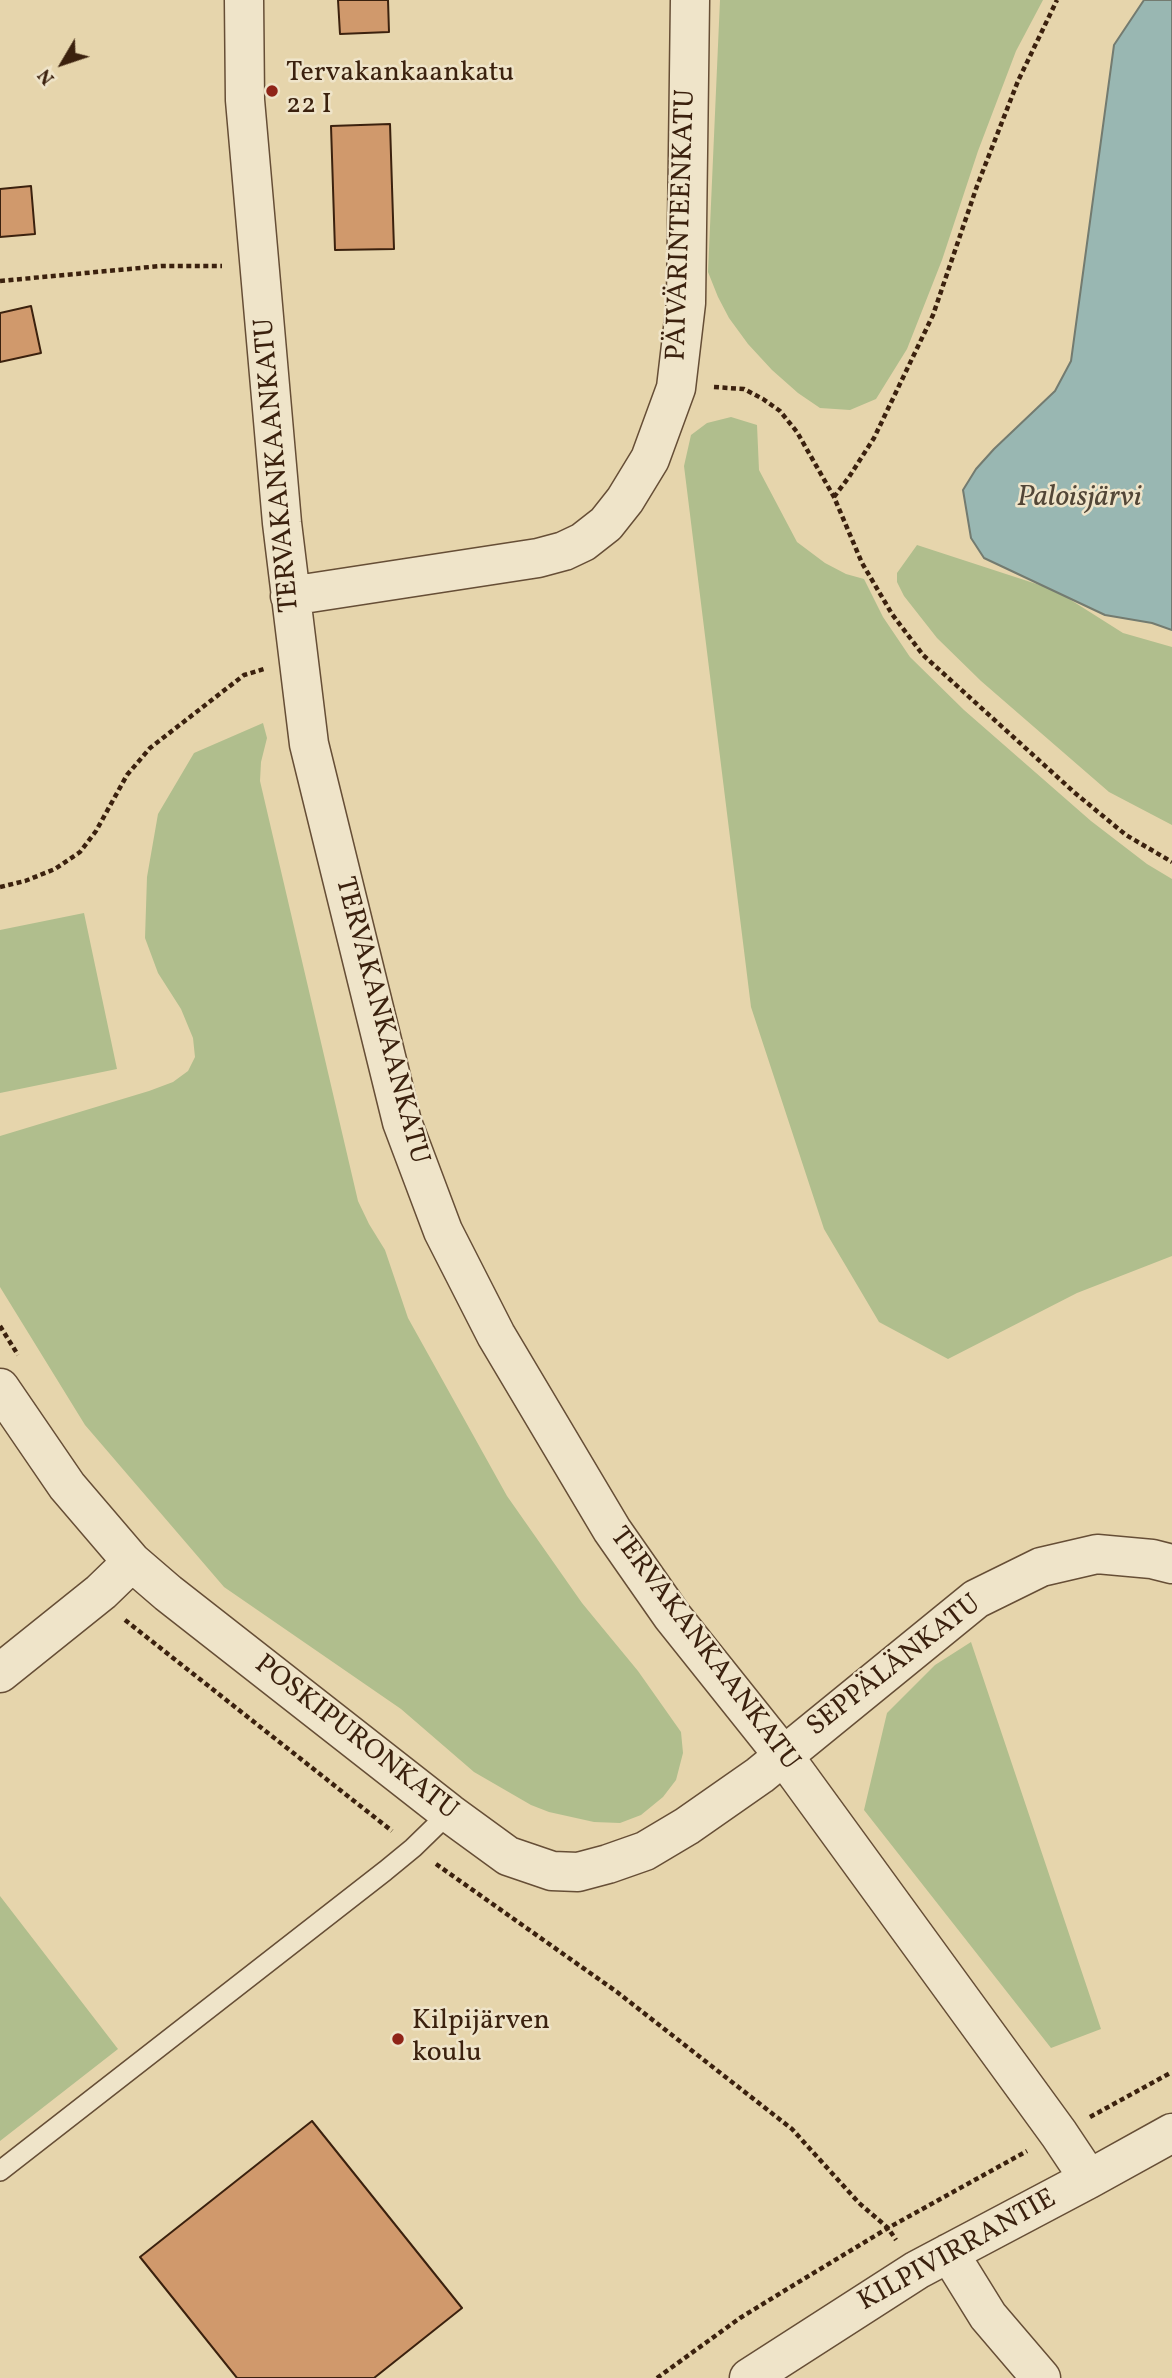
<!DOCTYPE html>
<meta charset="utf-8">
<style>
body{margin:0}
#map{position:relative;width:1172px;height:2378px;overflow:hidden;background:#e6d5ac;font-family:Vollkorn,serif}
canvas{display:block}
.north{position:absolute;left:28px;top:28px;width:70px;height:70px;-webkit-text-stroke:5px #efe4c9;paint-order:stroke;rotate:231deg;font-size:19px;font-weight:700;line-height:28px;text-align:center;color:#3b210e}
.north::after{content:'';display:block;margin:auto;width:24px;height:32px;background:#3b210e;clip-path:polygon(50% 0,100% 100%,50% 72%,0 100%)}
</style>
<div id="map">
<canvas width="1172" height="2378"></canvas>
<div class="north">N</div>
</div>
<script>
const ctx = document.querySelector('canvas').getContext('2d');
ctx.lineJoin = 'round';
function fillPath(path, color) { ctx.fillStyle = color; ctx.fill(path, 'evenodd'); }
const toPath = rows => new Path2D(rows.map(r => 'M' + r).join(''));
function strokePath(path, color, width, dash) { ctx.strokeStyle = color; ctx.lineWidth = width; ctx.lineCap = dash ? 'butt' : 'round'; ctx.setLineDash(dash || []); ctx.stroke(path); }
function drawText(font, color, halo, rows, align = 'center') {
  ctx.font = font + ' Vollkorn,serif'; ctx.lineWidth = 5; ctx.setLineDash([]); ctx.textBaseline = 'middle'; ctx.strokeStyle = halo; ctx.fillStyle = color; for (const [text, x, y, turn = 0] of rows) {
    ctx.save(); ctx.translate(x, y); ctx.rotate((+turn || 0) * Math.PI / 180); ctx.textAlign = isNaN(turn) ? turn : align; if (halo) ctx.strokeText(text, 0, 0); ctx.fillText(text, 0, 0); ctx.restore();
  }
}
fillPath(toPath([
 [720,0,1043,0,1016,51,978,151,942,260,907,349,876,399,850,410,820,408,798,393,772,370,748,344,729,318,718,297,708,272],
 [731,417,757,425,759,470,797,542,825,563,846,574,864,579,883,617,910,657,964,710,1091,821,1147,864,1172,879,1172,1256,1077,1293,948,1359,879,1322,824,1229,751,1007,684,466,691,435,707,423],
 [917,545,1055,590,1123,633,1172,647,1172,825,1109,792,981,681,937,638,904,596,897,582,897,573],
 [263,723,267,738,261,762,260,781,358,1201,369,1224,385,1250,408,1318,507,1496,582,1603,638,1671,681,1732,683,1753,676,1780,663,1797,641,1815,620,1823,594,1822,549,1812,531,1805,474,1772,401,1709,224,1587,85,1425,0,1287,0,1136,149,1091,173,1082,188,1071,195,1057,193,1038,181,1009,158,973,145,938,147,877,158,814,194,753],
 [84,913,117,1069,0,1093,0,930],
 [971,1642,1101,2029,1051,2048,864,1810,887,1713,935,1665],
 [0,1896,118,2049,0,2141]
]), '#b0be8d');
const water = toPath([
 [1144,0,1172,0,1172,630,1152,623,1105,615,984,558,971,538,963,490,976,469,994,449,1055,391,1071,361,1114,45,1144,0]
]);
fillPath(water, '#99b7b2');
strokePath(water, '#737b70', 2);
const building = toPath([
 [338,0,388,0,389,32,340,34,338,0],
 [390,124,394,249,335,250,331,126,390,124],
 [31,186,35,234,0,237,0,189,31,186],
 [31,306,41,353,0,362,0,313,31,306],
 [312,2121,462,2308,374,2378,237,2378,140,2257,312,2121]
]);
fillPath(building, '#d0996c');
strokePath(building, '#3b210e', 2);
const lane = toPath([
 [0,2171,385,1871,413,1848,449,1813]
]);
const street = toPath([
 [244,0,245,100,282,523,309,744,402,1122,443,1231,496,1335,612,1530,672,1616,783,1755,1059,2134,1089,2179],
 [290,596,538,558,564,551,583,542,606,524,625,500,650,459,676,388,686,303,690,0],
 [0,1388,67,1486,132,1562,168,1593,449,1813,508,1856,552,1871,578,1872,608,1864,645,1851,687,1826,760,1775,976,1599,1041,1567,1097,1554,1152,1559,1172,1564],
 [0,1673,101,1592,132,1562],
 [949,2253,988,2316,1041,2378],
 [749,2378,917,2270,1089,2179,1172,2133]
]);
strokePath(lane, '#664e36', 22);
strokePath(street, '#664e36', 41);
strokePath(toPath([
 [0,281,161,266,222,266],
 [714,387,744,389,763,399,780,411,797,432,834,497,862,563,892,614,923,655,1075,793,1126,835,1172,862],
 [834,497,849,477,874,438,933,315,977,186,1018,81,1057,0],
 [0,887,25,881,55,869,80,852,96,831,127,775,150,748,244,675,264,669],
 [0,1326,18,1355],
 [125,1620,392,1831],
 [436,1864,617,1992,792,2129,859,2203,888,2228,896,2240],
 [1090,2117,1172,2072],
 [657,2378,740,2318,797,2283,888,2228,1027,2151]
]), '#3b210e', 4.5, [5, 3.5]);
strokePath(lane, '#efe4c9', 19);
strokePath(street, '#efe4c9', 38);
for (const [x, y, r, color] of [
 [272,91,7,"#8f2418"],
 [398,2039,7,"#8f2418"]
]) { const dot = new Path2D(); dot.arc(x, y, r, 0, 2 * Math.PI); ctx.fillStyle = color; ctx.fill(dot); strokePath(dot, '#efe4c9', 2.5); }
drawText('28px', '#3b210e', '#efe4c9', [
 ["Tervakankaankatu",286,75],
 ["22 I",286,107],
 ["Kilpijärven",412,2023],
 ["koulu",412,2055]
], 'left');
drawText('28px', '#3b210e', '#efe4c9', [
 ["PÄIVÄRINTEENKATU",683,225,-88],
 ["TERVAKANKAANKATU",279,465,-95],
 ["TERVAKANKAANKATU",380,1021,75],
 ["TERVAKANKAANKATU",703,1650,53],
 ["SEPPÄLÄNKATU",895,1667,-38],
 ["POSKIPURONKATU",355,1739,38],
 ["KILPIVIRRANTIE",958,2252,-29]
]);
drawText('italic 30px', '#524637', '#efe4c9', [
 ["Paloisjärvi",1079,499]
]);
</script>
